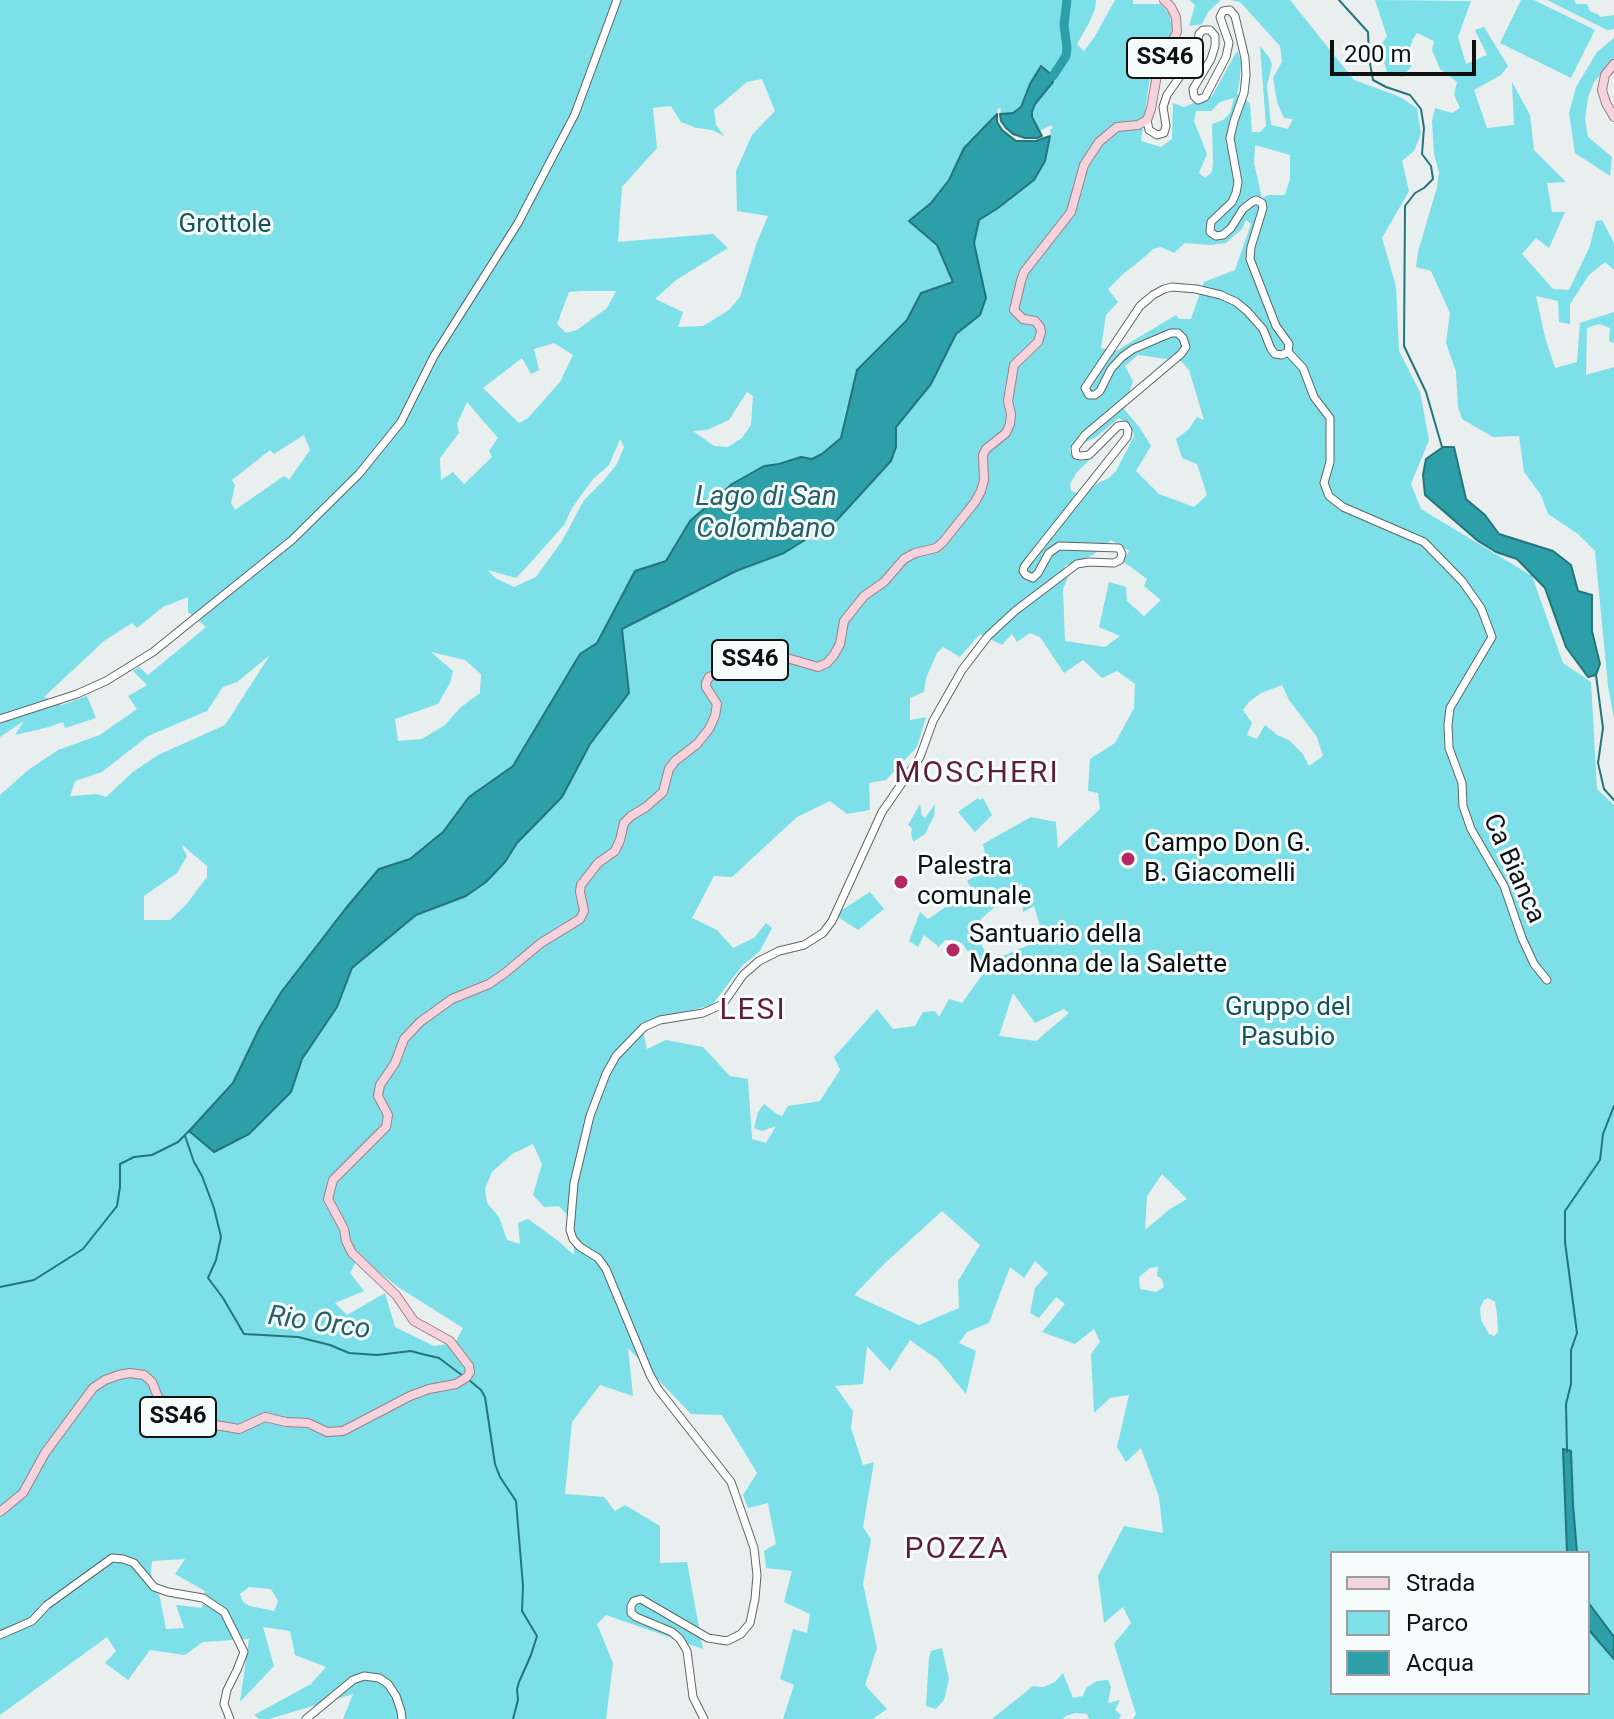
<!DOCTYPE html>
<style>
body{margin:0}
#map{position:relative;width:1614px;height:1719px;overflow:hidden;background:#e9eeef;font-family:Roboto,sans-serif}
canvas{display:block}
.legend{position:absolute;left:1330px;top:1551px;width:260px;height:144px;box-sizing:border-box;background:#f6fcfc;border:2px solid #9a9e9e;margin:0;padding:10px 14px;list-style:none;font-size:24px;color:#101212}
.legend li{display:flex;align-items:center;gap:16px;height:40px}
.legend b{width:40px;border:2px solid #9a9e9e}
.scale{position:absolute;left:1330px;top:40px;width:146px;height:36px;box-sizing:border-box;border:4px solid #101212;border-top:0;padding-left:10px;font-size:24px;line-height:28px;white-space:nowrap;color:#101212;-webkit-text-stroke:6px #f6fcfc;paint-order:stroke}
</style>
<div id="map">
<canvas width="1614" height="1719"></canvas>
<ul class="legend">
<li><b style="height:10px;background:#f5d3dc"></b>Strada</li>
<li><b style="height:22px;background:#7ddfe7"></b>Parco</li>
<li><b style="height:22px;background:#2c9fa8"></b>Acqua</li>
</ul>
<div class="scale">200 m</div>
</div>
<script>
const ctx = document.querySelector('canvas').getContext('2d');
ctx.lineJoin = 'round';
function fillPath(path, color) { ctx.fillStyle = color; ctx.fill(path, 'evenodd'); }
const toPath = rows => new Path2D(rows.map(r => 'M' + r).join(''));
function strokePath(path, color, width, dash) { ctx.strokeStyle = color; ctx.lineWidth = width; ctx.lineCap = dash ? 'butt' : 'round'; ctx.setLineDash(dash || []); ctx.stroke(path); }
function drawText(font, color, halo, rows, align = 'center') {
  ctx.font = font + ' Roboto,sans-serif'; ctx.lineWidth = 6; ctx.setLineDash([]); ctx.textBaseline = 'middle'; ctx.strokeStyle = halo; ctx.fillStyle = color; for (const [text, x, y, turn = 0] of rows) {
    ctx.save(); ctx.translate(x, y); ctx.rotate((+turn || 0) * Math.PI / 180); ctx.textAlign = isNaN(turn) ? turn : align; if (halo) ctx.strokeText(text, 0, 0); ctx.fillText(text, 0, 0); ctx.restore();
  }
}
fillPath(toPath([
 [0,0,1096,0,1095,9,1089,23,1077,44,1084,51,1094,38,1115,0,1133,0,1133,4,1160,4,1169,13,1172,27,1170,42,1155,61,1149,83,1141,141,1161,147,1172,139,1173,103,1184,107,1212,96,1237,51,1241,60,1240,79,1237,94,1250,103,1252,132,1260,132,1266,126,1260,46,1269,57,1272,65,1267,86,1271,125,1288,129,1293,119,1284,118,1277,102,1273,78,1282,62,1280,46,1240,2,1230,0,1290,0,1354,80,1398,96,1417,108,1421,134,1414,151,1402,161,1409,191,1382,238,1396,286,1399,351,1420,392,1429,440,1411,484,1421,509,1532,576,1563,663,1591,682,1597,789,1614,805,1614,1637,1588,1602,1588,1553,1577,1553,1573,1504,1571,1451,1563,1449,1567,1553,1332,1553,1332,1693,1588,1693,1588,1629,1614,1659,1614,1719,1133,1719,1136,1714,1114,1644,1131,1623,1123,1607,1104,1623,1098,1576,1124,1526,1163,1533,1159,1497,1141,1448,1126,1462,1117,1447,1129,1395,1110,1398,1094,1413,1091,1354,1100,1342,1094,1329,1075,1344,1042,1332,1065,1304,1056,1297,1039,1318,1030,1313,1035,1288,1048,1273,1035,1261,1024,1278,1010,1267,989,1323,967,1332,959,1343,976,1351,966,1394,938,1360,910,1340,890,1371,867,1346,863,1384,835,1386,853,1411,851,1428,863,1465,874,1462,863,1527,871,1539,863,1584,877,1648,865,1685,887,1709,873,1719,783,1719,794,1685,780,1679,793,1629,807,1633,810,1614,784,1602,792,1571,766,1568,764,1551,776,1544,768,1503,748,1508,743,1495,757,1473,722,1415,691,1414,628,1348,633,1396,600,1385,572,1422,565,1494,604,1497,615,1511,625,1505,660,1526,660,1563,687,1562,703,1649,606,1615,597,1624,613,1663,606,1719,343,1719,353,1694,269,1719,259,1719,254,1715,311,1684,326,1667,295,1655,290,1631,263,1627,274,1666,240,1702,249,1639,203,1642,185,1655,150,1650,128,1680,105,1663,116,1651,107,1637,0,1715,0,795,27,771,58,750,100,735,137,709,128,696,147,685,133,671,139,667,148,675,206,627,188,612,188,597,163,607,137,628,132,623,104,641,44,697,62,705,87,696,96,718,65,728,63,722,49,727,15,735,24,721,0,737],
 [1042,66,1046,71,1049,88,1035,105,1032,112,1032,117,1040,131,1051,125,1053,128,1050,130,1051,135,1045,161,1034,180,998,208,979,220,974,243,986,298,980,315,956,334,931,384,896,427,896,447,891,462,837,520,785,553,736,571,622,629,629,693,590,744,562,797,517,843,505,862,486,882,466,896,416,915,352,968,337,1007,302,1059,291,1092,189,1131,233,1083,260,1027,282,991,379,870,410,859,443,832,469,797,513,766,579,654,597,643,635,571,666,561,690,521,764,466,779,464,801,457,812,459,822,454,841,438,857,370,907,320,921,293,953,282,937,245,909,221,931,203,949,180,964,148,997,114,998,108,1001,109,1000,114,1006,115,1013,113,1021,107,1030,84],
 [762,79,775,111,752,135,736,171,737,211,768,216,757,242,740,297,729,310,703,326,678,327,683,312,655,299,676,280,728,248,713,234,618,242,622,187,657,148,653,108,671,106,681,122,697,128,712,130,724,136,716,125,714,110,747,82],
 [1234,98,1230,113,1223,120,1212,124,1213,161,1212,172,1205,178,1199,173,1207,154,1194,121,1196,111,1211,111,1220,102],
 [1255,145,1290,155,1290,179,1285,195,1268,195,1262,198,1254,163],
 [1246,220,1251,224,1235,270,1204,282,1191,319,1179,319,1176,315,1116,351,1101,348,1106,315,1118,302,1108,289,1123,274,1141,260,1153,249,1161,247,1174,253,1185,243,1210,245,1226,243,1242,229],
 [580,291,616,291,607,308,577,330,566,333,557,324,569,292],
 [554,343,573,355,560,382,528,418,519,423,483,388,522,358,531,374,539,370,534,349],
 [1138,355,1181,361,1189,370,1204,420,1197,417,1188,430,1176,439,1182,458,1197,464,1207,495,1194,507,1159,494,1136,471,1151,446,1140,428,1124,409,1133,381,1125,366],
 [747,392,753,396,751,425,742,438,728,447,714,446,693,431,707,430,729,420],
 [467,402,498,438,489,451,492,457,464,484,453,472,441,480,440,458,459,433,457,424],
 [1119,418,1130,424,1134,436,1116,471,1109,478,1096,484,1085,495,1071,491,1070,484,1077,472,1109,441,1108,439,1088,458,1082,461,1073,459,1069,448,1095,438],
 [304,435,310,450,289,480,284,476,235,510,231,503,235,485,232,480,270,450,274,454],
 [620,439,624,447,617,464,605,479,584,500,562,541,536,577,514,587,495,578,488,570,516,578,532,561,564,525,572,508,593,479,609,465],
 [1111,540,1129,551,1124,562,1147,579,1144,586,1161,600,1144,616,1127,601,1126,587,1109,582,1099,627,1120,636,1105,647,1065,641,1063,589,1069,575,1064,566,1093,555],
 [1030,633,1040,637,1064,673,1083,660,1102,678,1117,671,1135,684,1134,708,1115,743,1090,759,1088,791,1098,793,1100,809,1058,848,1056,822,1031,817,983,844,988,868,967,881,972,889,928,919,920,912,909,941,918,947,924,935,937,945,938,948,945,940,953,940,962,943,983,974,962,1003,949,999,939,1017,935,1011,923,1012,915,1026,893,1029,877,1009,834,1057,840,1070,820,1101,788,1106,782,1116,777,1114,764,1104,758,1112,754,1128,762,1131,776,1126,766,1143,752,1139,748,1079,730,1076,703,1047,666,1040,647,1049,641,1023,712,1005,743,965,760,951,772,928,766,923,754,938,733,948,717,930,692,918,714,876,732,877,797,817,830,801,847,814,870,810,869,783,886,780,917,747,926,717,910,720,910,698,924,692,926,678,937,653,943,647,960,657,980,634,1002,645,1012,634,1017,642],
 [431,652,465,660,481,674,480,693,460,708,445,725,422,739,398,741,395,719,438,704,450,683,453,671],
 [270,655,225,725,158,755,133,772,106,797,97,794,70,796,75,781,102,772,148,736,207,711,223,687,237,682],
 [1282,685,1289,700,1317,737,1323,756,1309,766,1303,754,1289,740,1277,735,1265,725,1257,739,1247,735,1252,723,1243,710,1249,702,1261,693],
 [181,844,207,866,207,877,186,905,170,920,144,920,144,896,177,873,187,856],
 [1022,883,1023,912,1034,906,1044,939,990,961,980,942,981,919],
 [1013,993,1035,1023,1064,1009,1069,1013,1036,1041,999,1036],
 [533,1144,542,1164,533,1195,544,1207,559,1206,573,1221,574,1255,557,1240,528,1219,518,1223,520,1244,507,1240,499,1217,487,1203,485,1189,492,1172,512,1154],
 [1162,1174,1187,1199,1170,1209,1145,1230,1147,1196],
 [942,1211,980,1245,958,1281,959,1308,919,1325,854,1295,883,1265],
 [359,1256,398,1287,463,1328,455,1343,434,1346,395,1327,385,1293,347,1315,335,1303,364,1291,350,1273],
 [1158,1267,1157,1276,1162,1279,1164,1287,1156,1292,1140,1289,1139,1277,1150,1268],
 [1488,1298,1495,1302,1497,1314,1498,1332,1494,1336,1489,1334,1481,1320,1480,1308,1484,1300],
 [185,1559,175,1574,205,1591,202,1608,176,1605,184,1628,166,1629,160,1598,151,1574,152,1561],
 [249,1587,271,1589,278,1601,274,1611,250,1606,243,1602,240,1594],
 [1189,0,1221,0,1208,12,1202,24,1189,26,1195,5],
 [1375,0,1471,1,1458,37,1466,64,1487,55,1475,30,1484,27,1508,66,1501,75,1474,90,1487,128,1514,125,1512,82,1530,115,1534,150,1566,182,1547,183,1552,212,1565,212,1549,248,1536,238,1522,254,1553,289,1569,290,1590,246,1596,221,1602,220,1614,243,1614,270,1605,262,1589,275,1570,304,1570,324,1559,322,1558,301,1536,296,1545,337,1555,368,1577,362,1580,323,1614,312,1614,343,1609,341,1610,328,1599,324,1587,328,1586,375,1614,367,1614,719,1608,686,1595,551,1578,534,1548,514,1541,495,1524,472,1519,436,1493,437,1462,419,1458,407,1456,372,1446,343,1450,313,1431,271,1416,267,1418,252,1437,187,1439,173,1434,154,1432,121,1435,108,1452,113,1460,108,1454,95,1457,82,1440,69,1432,50,1434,41,1417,33,1413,39,1409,51,1412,65,1403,77,1387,73,1380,46,1387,36],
 [1521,0,1534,0,1595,30,1571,78,1500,43],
 [1547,0,1574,0,1576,4,1587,4,1590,11,1599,15,1600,17,1614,15,1614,29,1607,30],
 [1614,38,1614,58,1594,82,1588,98,1585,119,1588,137,1612,157,1610,176,1575,153,1569,113,1576,87,1597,52],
 [978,798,979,800,983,798,992,815,975,832,958,812],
 [920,804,922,816,925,818,935,804,934,816,925,834,913,842,911,833,912,828,908,825],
 [870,892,884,909,858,930,838,917,842,910],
 [942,1648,949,1679,944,1700,936,1709,926,1706,929,1658,931,1651],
 [1063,1673,1073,1698,1083,1696,1086,1688,1097,1681,1108,1680,1111,1687,1108,1703,1120,1700,1115,1710,1121,1715,1119,1719,1089,1719,1087,1714,1075,1713,1066,1716,1063,1719,992,1719,1033,1686,1043,1687,1055,1682]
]), '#7ddfe7');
const water = toPath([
 [1041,66,1053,76,1053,82,1035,104,1032,112,1032,117,1042,136,1037,138,1025,138,1013,134,1006,128,1001,121,1000,114,1013,113,1021,107,1030,84,1041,66],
 [997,114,997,122,1002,130,1016,141,1036,141,1050,136,1045,161,1034,180,998,208,979,220,974,243,986,298,980,315,956,334,931,384,896,427,896,447,891,461,837,520,784,553,736,571,622,629,629,693,590,744,562,797,517,843,505,862,486,882,466,896,416,915,352,968,337,1007,302,1059,291,1092,249,1134,214,1152,189,1131,233,1083,260,1027,282,991,346,908,379,869,410,859,443,832,469,797,513,766,580,654,597,643,635,571,666,561,690,521,732,484,764,466,779,464,801,457,812,459,822,454,841,438,857,370,907,320,921,293,953,282,937,245,909,221,931,203,949,180,964,148,997,114],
 [1443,447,1454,447,1466,499,1485,515,1499,534,1553,551,1571,565,1578,591,1592,595,1592,631,1600,664,1596,675,1588,677,1566,647,1545,588,1517,559,1496,552,1478,541,1425,495,1423,475,1426,459,1443,447],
 [1563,1449,1571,1451,1573,1504,1577,1553,1567,1553,1563,1449],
 [1588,1602,1614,1637,1614,1659,1588,1629,1588,1602]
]);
fillPath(water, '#2c9fa8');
strokePath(water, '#24757b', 2);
strokePath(toPath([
 [1339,0,1368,32,1369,58,1373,80,1386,87,1410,95,1421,109,1424,128,1422,154,1431,166,1433,179,1424,188,1415,193,1405,206,1404,346,1426,392,1442,447],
 [1596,675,1603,728,1598,763,1604,789,1614,800],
 [185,1136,194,1162,202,1176,214,1208,221,1237,216,1260,208,1278,223,1298,244,1334,298,1337,330,1345,349,1353,377,1355,411,1351,422,1354,439,1358,463,1376],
 [0,1287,34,1280,83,1249,117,1206,120,1187,120,1164,134,1157,152,1155,178,1142,189,1131],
 [469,1380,481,1390,485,1397,495,1464,500,1477,516,1501,523,1586,522,1611,537,1636,531,1655,519,1682,517,1689,518,1700,513,1719],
 [1567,1452,1566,1404,1571,1384,1571,1350,1577,1333,1565,1242,1565,1211,1600,1160,1603,1134,1614,1106]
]), '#24757b', 2);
strokePath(toPath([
 [1053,76,1066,56,1067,48,1064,25,1067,0]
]), '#2c9fa8', 9);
const minor = toPath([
 [1288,352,1303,368,1314,397,1330,418,1330,462,1324,483,1329,496,1343,507,1424,542,1462,581,1481,608,1492,637,1450,708,1448,725,1449,748,1462,783,1463,806,1471,829,1504,886,1522,938,1534,964,1547,980],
 [0,719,77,694,106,681,153,652,292,540,359,474,401,422,434,356,518,223,575,114,617,0],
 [0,1635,32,1621,47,1605,112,1558,123,1559,134,1563,154,1587,168,1592,203,1598,224,1612,244,1652,237,1670,227,1690,224,1704,230,1719],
 [306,1719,353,1680,364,1676,379,1678,388,1684,396,1696,401,1711,402,1719],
 [704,1719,693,1697,687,1651,680,1639,672,1632,636,1617,631,1613,631,1606,634,1601,641,1599,708,1638,727,1641,741,1634,750,1623,755,1599,757,1575,754,1548,731,1482,658,1389,650,1375,606,1269,598,1258,580,1247,573,1239,570,1230,574,1183,590,1116,606,1074,616,1056,644,1027,660,1020,703,1013,723,1004,743,975,759,961,779,951,804,945,823,933,832,921,882,812,920,757,933,721,962,670,988,636,1015,611,1077,564,1089,562,1114,563,1120,560,1122,554,1119,548,1059,546,1049,553,1038,573,1033,578,1026,575,1023,571,1024,567,1030,559,1127,437,1128,430,1125,425,1118,426,1089,455,1081,456,1076,455,1075,448,1085,435,1181,354,1186,347,1183,338,1178,333,1171,333,1133,349,1122,357,1111,369,1100,391,1095,395,1089,395,1085,388,1140,306,1153,295,1164,289,1172,287,1196,289,1221,295,1236,302,1247,311,1263,329,1271,349,1275,354,1282,355,1288,352,1289,344,1276,326,1250,259,1251,247,1263,208,1262,203,1256,200,1252,202,1243,209,1231,228,1223,235,1216,236,1210,232,1211,222,1232,202,1236,193,1238,182,1230,138,1234,121,1244,93,1246,75,1245,58,1235,16,1230,10,1223,11,1220,17,1229,43,1226,57,1205,97,1198,100,1194,96,1193,89,1211,59,1215,46,1215,36,1210,30,1203,30,1199,34,1197,49,1188,65,1167,95,1163,107,1166,126,1164,133,1157,135,1149,130,1147,120]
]);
const major = toPath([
 [1614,64,1605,75,1602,90,1606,103,1614,117],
 [0,1512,23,1493,45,1453,93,1388,105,1380,119,1375,130,1373,144,1375,152,1382,162,1407,172,1415,186,1420,239,1429,265,1417,286,1422,308,1423,327,1432,343,1431,410,1396,429,1389,456,1384,467,1377,470,1372,469,1366,450,1341,414,1321,396,1295,352,1253,346,1241,344,1229,328,1199,333,1180,386,1127,388,1115,378,1096,380,1085,395,1063,404,1039,420,1022,452,999,489,984,505,973,541,943,580,919,584,911,580,892,581,885,598,863,615,851,620,840,624,823,631,816,646,807,663,792,669,769,675,761,697,744,709,729,715,716,717,704,706,687,706,683,709,677,757,657,773,654,818,667,827,663,834,655,840,644,844,621,864,596,884,582,904,559,915,553,936,548,943,542,975,502,981,491,984,480,983,455,986,449,1006,433,1010,424,1011,414,1008,401,1014,365,1038,342,1041,332,1040,327,1035,321,1023,319,1014,310,1021,281,1024,272,1071,212,1084,165,1099,142,1117,127,1138,125,1147,120,1151,109,1158,69,1177,32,1176,17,1171,7,1164,0]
]);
strokePath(minor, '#5f6464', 9);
strokePath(major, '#a17c86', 10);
strokePath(minor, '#fff', 7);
strokePath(major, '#f5d3dc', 8);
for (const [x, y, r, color] of [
 [1128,859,8,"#b42964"],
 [901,882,8,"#b42964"],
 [953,950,8,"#b42964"]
]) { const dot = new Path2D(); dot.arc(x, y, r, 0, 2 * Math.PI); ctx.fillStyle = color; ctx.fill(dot); strokePath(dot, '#f6fcfc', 3); }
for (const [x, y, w] of [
 [1165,58,76],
 [750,660,76],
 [178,1417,76]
]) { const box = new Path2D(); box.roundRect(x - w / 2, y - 20, w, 40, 6); ctx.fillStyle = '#f6fcfc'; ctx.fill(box); strokePath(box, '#101212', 2); }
drawText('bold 24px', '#101212', null, [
 ["SS46",1165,58],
 ["SS46",750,660],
 ["SS46",178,1417]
]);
drawText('26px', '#145358', '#f6fcfc', [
 ["Grottole",225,225],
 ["Gruppo del",1288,1008],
 ["Pasubio",1288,1038]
]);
drawText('26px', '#101212', '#f6fcfc', [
 ["Campo Don G.",1144,844],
 ["B. Giacomelli",1144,874],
 ["Palestra",917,867],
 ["comunale",917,897],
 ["Santuario della",969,935],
 ["Madonna de la Salette",969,965]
], 'left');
drawText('26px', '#101212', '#f6fcfc', [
 ["Ca Bianca",1513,869,66]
]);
drawText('italic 28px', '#235f64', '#f6fcfc', [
 ["Lago di San",766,498],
 ["Colombano",766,530],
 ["Rio Orco",319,1324,8]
]);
ctx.letterSpacing = '2px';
drawText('30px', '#601d36', '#f6fcfc', [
 ["MOSCHERI",977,774],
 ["LESI",753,1011],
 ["POZZA",957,1550]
]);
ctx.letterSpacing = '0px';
</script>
